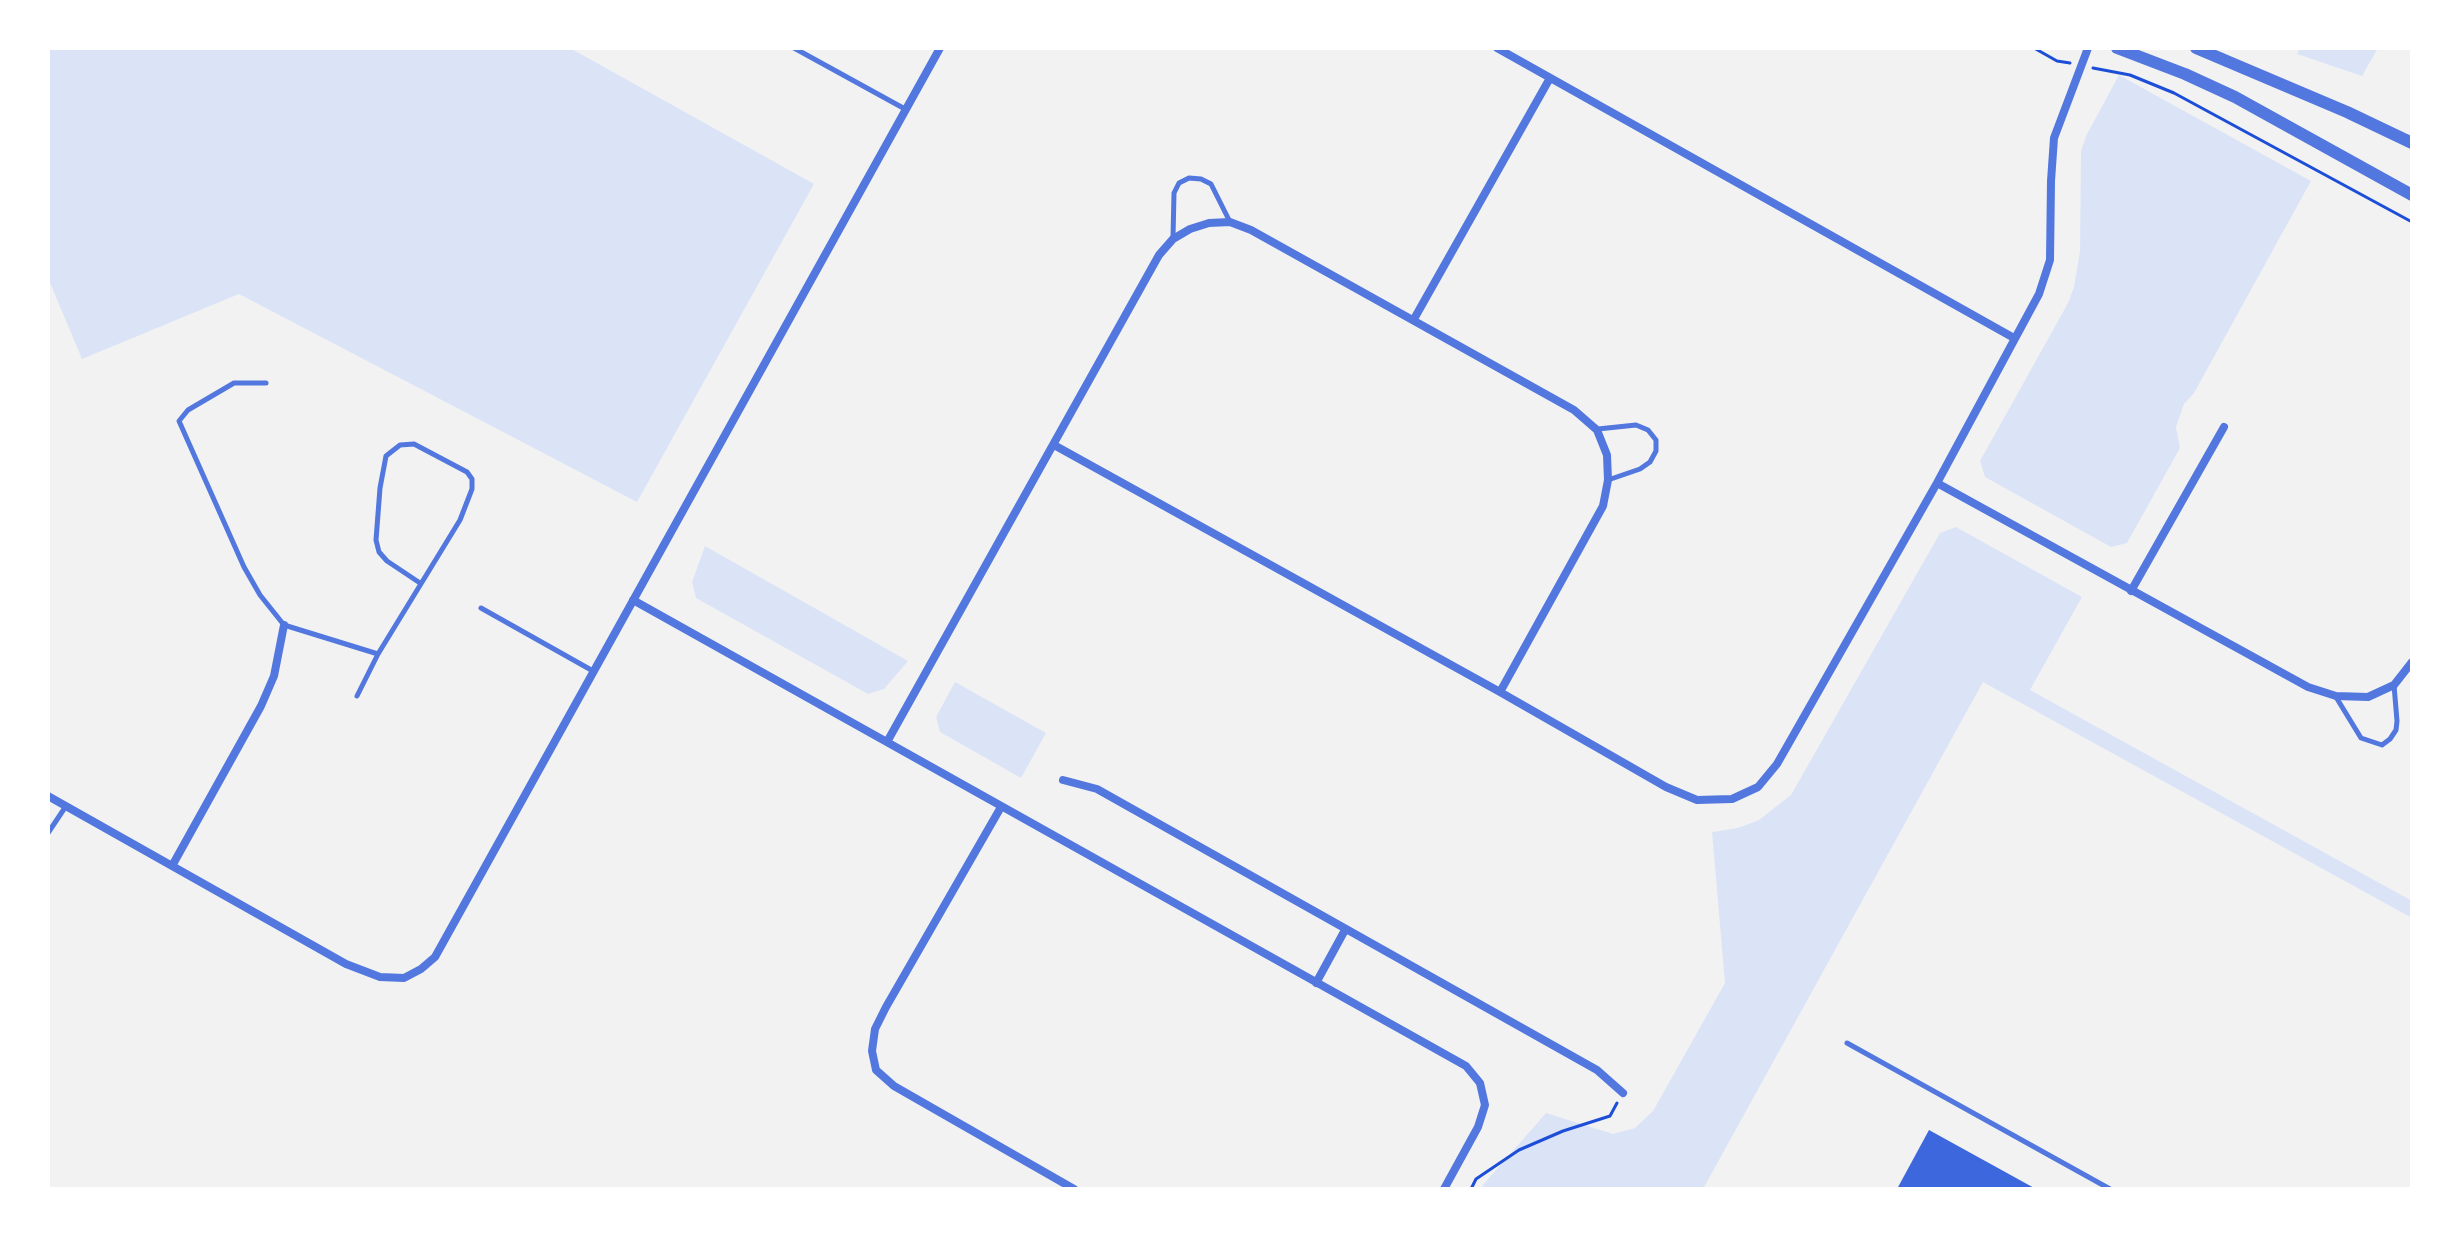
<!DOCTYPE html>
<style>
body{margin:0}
#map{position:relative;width:2460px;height:1237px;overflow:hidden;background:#f2f2f2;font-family:"Archivo Narrow",sans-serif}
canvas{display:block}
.frame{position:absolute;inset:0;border:50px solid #fff;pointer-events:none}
</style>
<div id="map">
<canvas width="2460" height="1237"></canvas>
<div class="frame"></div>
</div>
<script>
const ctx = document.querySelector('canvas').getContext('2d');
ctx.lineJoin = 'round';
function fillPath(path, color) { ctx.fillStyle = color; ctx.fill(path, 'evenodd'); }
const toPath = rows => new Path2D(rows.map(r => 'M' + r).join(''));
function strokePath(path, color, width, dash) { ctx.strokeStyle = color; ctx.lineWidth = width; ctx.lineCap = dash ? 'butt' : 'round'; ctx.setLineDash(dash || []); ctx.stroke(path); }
fillPath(toPath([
 [48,48,570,48,814,184,637,502,239,294,82,359,48,278],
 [2300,48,2378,48,2362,76,2297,54],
 [2119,75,2311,181,2194,393,2184,404,2176,427,2180,448,2127,543,2111,547,1985,477,1980,461,2068,303,2074,287,2080,251,2081,151,2086,136],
 [1956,527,2082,597,2030,690,2412,901,2412,918,1983,682,1703,1189,1488,1189,1482,1186,1546,1113,1613,1134,1635,1128,1653,1111,1725,983,1712,832,1738,828,1759,820,1791,795,1940,533],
 [705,546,908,661,884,689,868,694,696,598,692,582],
 [955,682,1046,733,1021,778,940,732,936,717]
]), '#dbe4f7');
fillPath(toPath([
 [1929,1130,2036,1189,1897,1189]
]), '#3d67dc');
strokePath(toPath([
 [2034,48,2057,61,2070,63],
 [2093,68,2130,75,2174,93,2412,222],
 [1471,1189,1476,1179,1519,1150,1563,1131,1610,1116,1617,1103]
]), '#1d4ed8', 3);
strokePath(toPath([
 [794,48,905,109],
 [1173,238,1174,193,1179,183,1189,178,1201,179,1211,184,1230,222],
 [266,383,234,383,188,410,179,421,244,567,260,595,284,625,378,654,460,520,472,489,472,479,467,472,414,444,400,445,386,456,380,488,376,540,379,552,387,561,420,583],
 [1598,429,1636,425,1648,430,1656,440,1656,451,1650,462,1640,469,1608,480],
 [481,608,593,671],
 [357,696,378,654],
 [2336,697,2361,738,2382,745,2390,739,2396,730,2397,721,2394,685],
 [48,833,66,806],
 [1847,1043,2110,1189]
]), '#5277de', 5);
strokePath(toPath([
 [1497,48,2014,338],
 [1414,319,1550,78],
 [1054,445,1500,692,1666,787,1697,800,1732,799,1758,787,1777,764,1937,483,2039,294,2050,260,2051,181,2054,138,2088,48],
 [1937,483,2308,687,2336,696,2368,697,2394,685,2412,662],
 [2131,591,2224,427],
 [633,600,1466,1066,1480,1083,1485,1105,1478,1127,1444,1189],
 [887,742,1159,255,1173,239,1190,229,1209,223,1230,222,1251,230,1574,410,1597,430,1607,455,1608,480,1603,506,1500,692],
 [1063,780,1097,789,1597,1070,1623,1093],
 [48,796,346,964,380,977,404,978,421,969,435,957,940,48],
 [1001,807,886,1007,875,1029,872,1051,876,1070,894,1086,1074,1189],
 [172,866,261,706,274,676,284,625],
 [1316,983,1345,930]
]), '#5277de', 8);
strokePath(toPath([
 [2117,48,2185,74,2235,97,2412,195],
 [2196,48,2347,112,2412,143]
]), '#5277de', 12);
</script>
